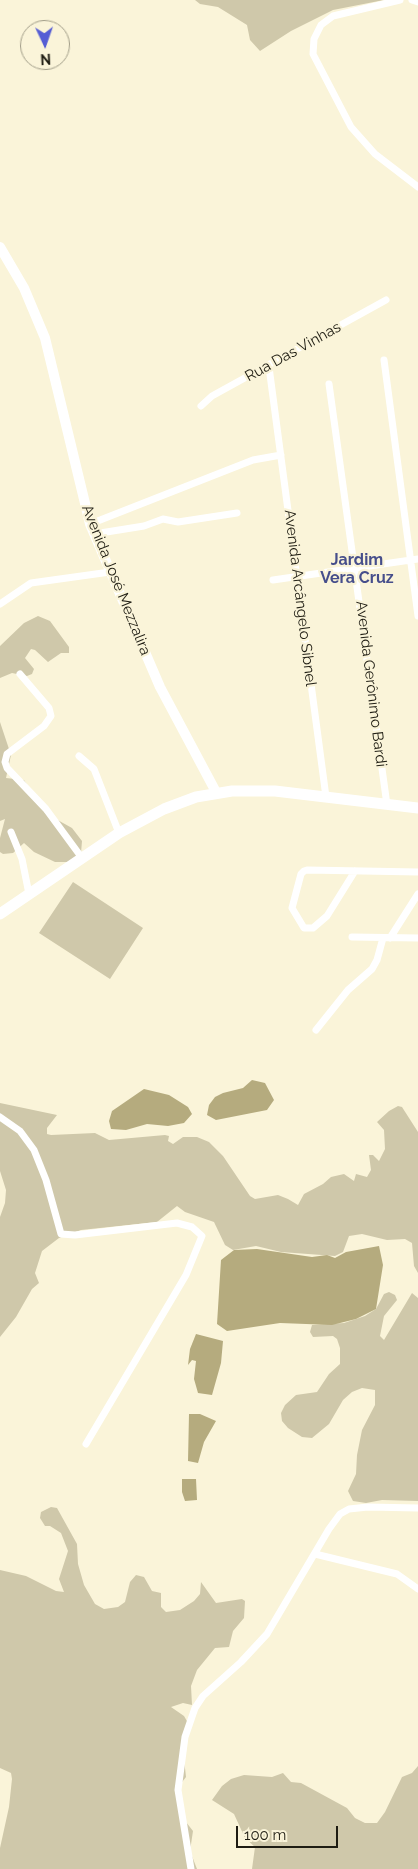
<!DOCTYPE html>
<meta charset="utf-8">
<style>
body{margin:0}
#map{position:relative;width:418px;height:1869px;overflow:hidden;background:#faf4d9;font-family:Raleway,sans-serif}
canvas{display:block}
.north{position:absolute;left:20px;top:20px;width:50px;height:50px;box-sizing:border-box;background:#faf4d9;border:1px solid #a29e89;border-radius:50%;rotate:177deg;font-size:14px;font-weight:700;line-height:20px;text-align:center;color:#1e1c12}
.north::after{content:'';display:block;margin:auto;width:18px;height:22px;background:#555dd4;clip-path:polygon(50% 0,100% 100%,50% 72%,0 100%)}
.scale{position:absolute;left:236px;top:1826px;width:102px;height:22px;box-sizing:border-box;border:2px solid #1e1c12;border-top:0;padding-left:6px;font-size:15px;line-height:18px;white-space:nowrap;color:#1e1c12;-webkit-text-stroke:4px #faf4d9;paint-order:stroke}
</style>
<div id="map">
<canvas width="418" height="1869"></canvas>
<div class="north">N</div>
<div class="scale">100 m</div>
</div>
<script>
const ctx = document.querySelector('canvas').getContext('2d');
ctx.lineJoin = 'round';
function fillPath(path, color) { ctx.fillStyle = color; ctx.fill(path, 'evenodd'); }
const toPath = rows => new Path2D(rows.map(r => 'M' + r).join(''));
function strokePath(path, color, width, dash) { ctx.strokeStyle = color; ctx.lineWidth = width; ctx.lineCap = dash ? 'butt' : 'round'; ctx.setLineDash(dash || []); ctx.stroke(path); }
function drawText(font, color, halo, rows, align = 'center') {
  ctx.font = font + ' Raleway,sans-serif'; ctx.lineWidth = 4.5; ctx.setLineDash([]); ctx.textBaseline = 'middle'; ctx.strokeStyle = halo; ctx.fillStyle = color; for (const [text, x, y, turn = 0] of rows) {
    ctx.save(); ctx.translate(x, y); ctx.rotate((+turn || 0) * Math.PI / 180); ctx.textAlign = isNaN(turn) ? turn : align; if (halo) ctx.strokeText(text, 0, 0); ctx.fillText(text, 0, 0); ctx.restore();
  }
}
fillPath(toPath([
 [195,0,384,0,333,10,291,31,260,51,250,40,247,25,218,7,200,4],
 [38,616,50,621,69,647,69,653,61,653,48,662,35,650,31,649,25,658,34,669,32,674,27,676,12,673,0,678,0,646,24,623],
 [0,722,11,755,6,778,24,780,45,813,72,828,82,841,81,853,69,862,55,862,34,852,24,843,13,853,3,854,0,852,0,838,5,819,0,821],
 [73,882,143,928,110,979,39,933],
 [0,1103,57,1115,47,1128,47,1134,51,1135,95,1133,109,1140,165,1135,169,1136,168,1141,173,1144,183,1137,197,1137,209,1142,223,1156,250,1196,255,1199,278,1195,288,1199,298,1205,304,1194,323,1184,331,1177,344,1174,354,1181,356,1174,367,1177,371,1170,369,1155,373,1155,379,1161,385,1149,384,1130,377,1122,389,1111,398,1106,402,1107,418,1132,418,1273,414,1266,412,1243,405,1239,387,1240,362,1234,349,1236,343,1252,335,1256,281,1252,256,1246,233,1250,225,1245,214,1222,185,1212,177,1206,157,1222,81,1230,59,1238,42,1251,35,1273,39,1283,32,1289,16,1317,0,1337,0,1217,5,1203,6,1190,0,1171],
 [389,1292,395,1295,397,1300,384,1316,380,1336,384,1340,412,1293,418,1298,418,1501,382,1500,366,1503,353,1501,348,1491,356,1474,357,1455,362,1430,375,1405,375,1390,362,1388,352,1392,343,1400,329,1424,312,1438,302,1437,288,1428,282,1421,281,1413,285,1405,296,1395,317,1392,329,1374,340,1364,340,1348,337,1339,333,1336,313,1337,310,1332,312,1325,344,1323,365,1316,376,1309,384,1294],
 [51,1507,57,1508,77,1544,78,1564,84,1585,95,1604,104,1609,118,1607,125,1602,130,1582,136,1575,144,1577,152,1591,161,1593,161,1607,166,1612,180,1610,194,1601,200,1594,201,1582,216,1603,242,1599,245,1601,244,1618,233,1631,229,1647,215,1648,197,1670,191,1686,192,1705,183,1703,171,1707,184,1716,188,1723,184,1759,186,1777,179,1786,179,1813,193,1831,190,1851,197,1869,0,1869,0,1848,9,1807,12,1779,11,1773,0,1768,0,1570,26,1576,56,1591,64,1592,59,1579,68,1551,61,1533,50,1526,45,1526,40,1518,41,1512],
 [418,1766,418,1869,252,1869,255,1847,245,1838,234,1814,212,1800,222,1786,231,1779,244,1775,272,1777,283,1773,291,1782,301,1783,347,1808,355,1818,365,1823,377,1823,385,1812,402,1777,412,1773]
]), '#cfc8aa');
fillPath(toPath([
 [252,1080,265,1083,274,1100,267,1110,216,1120,207,1115,209,1105,215,1097,223,1093,243,1088],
 [144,1089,169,1095,188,1107,192,1114,184,1123,168,1126,147,1124,126,1130,111,1129,109,1121,112,1111],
 [379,1246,383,1265,376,1309,356,1319,332,1325,280,1323,227,1331,217,1324,221,1260,234,1250,257,1249,312,1257,327,1255,335,1258,346,1252],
 [196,1334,223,1341,221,1363,212,1395,198,1393,194,1379,196,1361,192,1360,188,1365,190,1349],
 [189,1414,200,1414,216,1421,204,1442,198,1463,188,1461],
 [182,1479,196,1479,197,1500,185,1501,182,1492]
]), '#b5ab7e');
strokePath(toPath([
 [400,0,333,16,321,25,314,39,313,54,351,127,375,154,418,187],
 [412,0,418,2],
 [384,360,418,616],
 [269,367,326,797],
 [329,384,387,805],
 [201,406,212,396,386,300],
 [90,524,253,460,281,455],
 [94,534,144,526,163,519,178,522,237,513],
 [273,580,418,559],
 [0,604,31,583,110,572],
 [20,674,49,708,51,716,44,726,7,754,5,762,7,768,46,809,82,858],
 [79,756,94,769,119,833],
 [11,832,22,859,29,894],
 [355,871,327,916,313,928,304,928,292,908,301,874,304,871,307,870,418,872],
 [352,937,418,938],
 [390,938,418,894],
 [316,1030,348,990,372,969,377,960,383,938],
 [0,1117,20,1131,34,1150,46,1180,61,1234,75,1235,177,1223,192,1227,202,1236,186,1275,86,1444],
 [315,1554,397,1574,418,1589],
 [191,1869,178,1790,185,1737,195,1708,203,1696,241,1662,267,1634,329,1529,340,1514,349,1509,368,1507,418,1508]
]), '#fff', 7);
strokePath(toPath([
 [0,247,24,288,45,338,90,524,160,687,216,792]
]), '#fff', 10);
strokePath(toPath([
 [0,914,119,833,164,809,196,797,232,791,275,791,418,808]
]), '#fff', 11);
drawText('15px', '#1e1c12', '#faf4d9', [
 ["Rua Das Vinhas",293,352,-29],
 ["Avenida José Mezzalira",116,580,68],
 ["Avenida Arcângelo Sibnel",300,598,83],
 ["Avenida Gerônimo Bardi",371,684,83]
]);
drawText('bold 16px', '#464e8b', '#faf4d9', [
 ["Jardim",357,560],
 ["Vera Cruz",357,578]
]);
</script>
